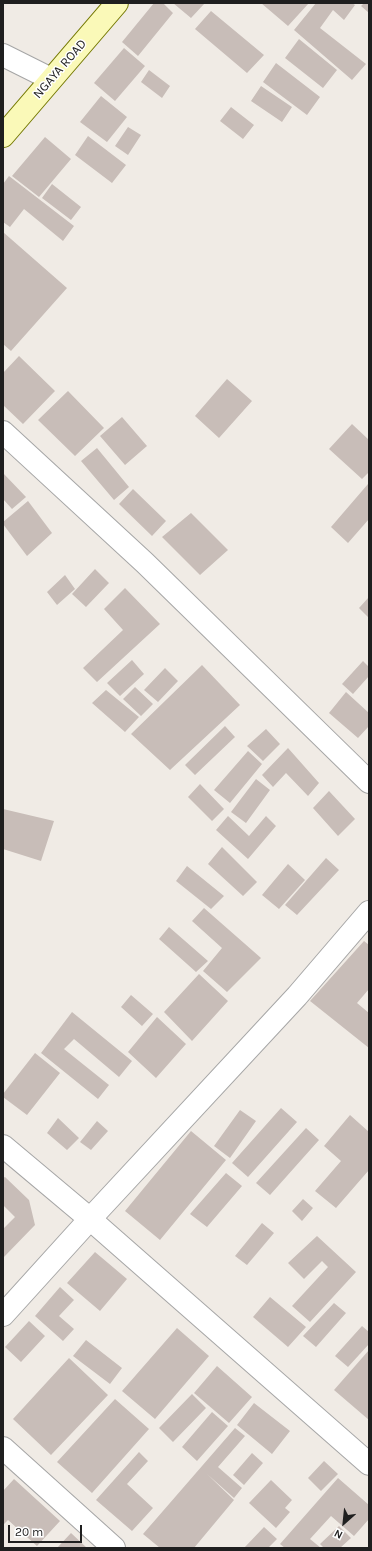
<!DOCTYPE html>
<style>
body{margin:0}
#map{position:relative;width:372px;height:1551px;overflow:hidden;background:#f0ebe5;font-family:Karla,sans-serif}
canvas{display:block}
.frame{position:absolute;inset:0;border:4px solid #1f1f1f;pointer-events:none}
.north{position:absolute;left:324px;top:1503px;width:40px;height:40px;-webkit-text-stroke:3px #fff;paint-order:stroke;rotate:207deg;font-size:11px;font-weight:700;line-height:16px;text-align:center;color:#1f1f1f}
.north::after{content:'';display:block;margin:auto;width:14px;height:18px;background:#1f1f1f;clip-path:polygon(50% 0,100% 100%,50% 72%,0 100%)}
.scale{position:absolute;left:8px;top:1525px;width:74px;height:18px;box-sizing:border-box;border:2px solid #1f1f1f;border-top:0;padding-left:5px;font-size:12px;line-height:14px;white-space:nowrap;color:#1f1f1f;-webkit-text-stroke:3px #fff;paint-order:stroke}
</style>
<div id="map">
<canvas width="372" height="1551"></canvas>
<div class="frame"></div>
<div class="north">N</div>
<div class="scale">20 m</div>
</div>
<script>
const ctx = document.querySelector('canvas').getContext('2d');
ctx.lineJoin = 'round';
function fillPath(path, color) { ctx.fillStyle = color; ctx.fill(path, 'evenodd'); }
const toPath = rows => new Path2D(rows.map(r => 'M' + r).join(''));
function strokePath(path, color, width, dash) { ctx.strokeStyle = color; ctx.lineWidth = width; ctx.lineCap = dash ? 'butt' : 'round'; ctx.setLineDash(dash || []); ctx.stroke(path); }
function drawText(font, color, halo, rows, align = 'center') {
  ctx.font = font + ' Karla,sans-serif'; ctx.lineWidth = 3; ctx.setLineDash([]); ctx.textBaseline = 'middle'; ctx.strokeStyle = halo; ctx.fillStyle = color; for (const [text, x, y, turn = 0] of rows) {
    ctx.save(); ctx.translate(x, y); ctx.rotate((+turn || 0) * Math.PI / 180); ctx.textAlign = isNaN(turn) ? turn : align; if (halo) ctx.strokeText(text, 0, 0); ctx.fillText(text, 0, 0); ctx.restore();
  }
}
fillPath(toPath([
 [154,3,163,3,173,13,138,56,122,42],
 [173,3,205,3,191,18],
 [261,3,309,3,288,26],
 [316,3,352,3,355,5,344,20,333,10,320,28,366,64,352,80,294,30],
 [364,3,369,3,369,13,361,6],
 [211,11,264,55,247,73,195,29],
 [299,39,337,70,323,88,285,58],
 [124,48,145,66,115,101,94,83],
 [276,63,320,97,307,115,263,82],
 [149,70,170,86,162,98,141,82],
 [261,86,292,107,282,122,251,101],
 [101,96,127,117,107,142,80,122],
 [231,107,254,125,243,139,220,121],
 [128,127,141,135,128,155,115,146],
 [88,136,126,165,112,183,75,155],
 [45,137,71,159,39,197,12,176],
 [9,176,74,226,63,241,24,209,10,227,3,222,3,184],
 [52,184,81,207,71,220,42,198],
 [3,232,67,288,11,351,3,344],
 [19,356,55,391,23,424,3,405,3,373],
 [227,379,252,401,219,438,195,416],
 [68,391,104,428,75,456,38,420],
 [122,417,147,446,125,465,100,436],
 [352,424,369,440,369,472,362,479,329,449],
 [97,448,129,487,114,500,81,461],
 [3,473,26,497,12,509,3,499],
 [368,484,369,519,348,543,331,527],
 [133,489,166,521,152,536,119,504],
 [28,501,52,533,27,556,3,524,3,522],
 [191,513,228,550,200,575,162,537],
 [95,569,109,583,86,607,72,594],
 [65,575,75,589,57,605,47,592],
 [125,588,160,624,97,682,83,668,123,630,104,609],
 [369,597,369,618,359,608],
 [132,660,144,674,120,696,107,683],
 [363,661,369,667,369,676,353,694,342,684],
 [202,665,240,705,170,770,131,734],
 [165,668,178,681,158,702,144,690],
 [135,687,153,704,141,716,123,699],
 [106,690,139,717,125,732,92,703],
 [346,692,369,713,369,726,358,738,329,713],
 [225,726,235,737,195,775,185,765],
 [266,729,280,744,263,761,247,746],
 [288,748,319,783,308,796,286,773,273,787,262,775],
 [248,751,262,764,230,803,214,790],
 [256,779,270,790,246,823,231,812],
 [200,784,224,809,212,821,188,797],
 [329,791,355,819,338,836,313,808],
 [3,809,54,821,41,861,3,849],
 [228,816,249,836,266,816,276,826,248,859,216,830],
 [222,847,257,882,243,896,208,864],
 [326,858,339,870,297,915,285,905],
 [288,864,305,880,279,909,262,895],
 [187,866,224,896,211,909,176,881],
 [204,908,261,958,227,992,203,971,222,948,192,921],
 [169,927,208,961,196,972,159,939],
 [364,941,369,945,369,989,357,1003,369,1013,369,1048,310,1001],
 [199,974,228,1001,192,1041,164,1012],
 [131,995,153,1014,142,1026,121,1007],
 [72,1012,132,1061,119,1077,74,1039,64,1049,109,1085,98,1099,41,1053],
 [157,1017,186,1044,156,1078,128,1052],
 [35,1053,60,1073,27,1115,3,1097,3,1094],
 [281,1108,297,1122,248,1177,232,1163],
 [240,1110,256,1121,230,1158,214,1146],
 [350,1115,369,1132,369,1170,336,1208,315,1191,341,1161,324,1146],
 [58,1118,79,1138,67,1150,47,1133],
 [97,1121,108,1131,91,1150,80,1142],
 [306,1128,319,1140,270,1195,256,1183],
 [191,1131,226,1160,160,1240,125,1211],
 [226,1173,242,1186,207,1227,190,1214],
 [5,1177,29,1200,35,1225,3,1258,3,1229,15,1217,3,1205,3,1178],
 [303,1199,313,1208,302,1221,292,1211],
 [262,1223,274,1233,247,1265,235,1256],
 [317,1236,356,1272,310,1322,292,1306,328,1267,322,1261,304,1279,288,1263],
 [95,1252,127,1279,100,1311,67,1283],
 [60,1287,74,1300,59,1316,74,1329,63,1341,35,1316],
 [270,1297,306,1327,288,1347,253,1317],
 [334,1303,346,1313,316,1347,303,1336],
 [29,1321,45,1336,21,1362,5,1347],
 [362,1326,369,1332,369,1344,348,1367,335,1356],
 [177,1328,209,1356,155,1419,122,1391],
 [86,1340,122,1368,110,1384,73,1356],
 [369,1350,369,1420,334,1390],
 [69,1358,108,1395,51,1455,13,1419],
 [217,1366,252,1397,229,1423,194,1393],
 [192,1394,206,1408,173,1442,159,1428],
 [115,1399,149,1429,92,1493,57,1462],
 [254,1403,290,1431,272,1454,237,1425],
 [212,1412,228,1426,197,1461,182,1447],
 [235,1428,245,1436,218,1467,242,1488,234,1498,207,1474,234,1500,194,1548,160,1548,143,1534],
 [139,1452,148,1461,127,1484,153,1508,132,1531,96,1500],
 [252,1453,263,1463,244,1485,233,1475],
 [324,1461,338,1474,321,1491,308,1478],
 [338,1478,369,1505,369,1519,354,1536,331,1516,310,1539,321,1548,285,1548,280,1544],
 [14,1479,60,1521,37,1546,8,1520,3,1525,3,1491],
 [271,1480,292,1500,285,1508,290,1512,276,1528,249,1503],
 [339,1526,351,1538,340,1548,324,1548,320,1544],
 [264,1527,277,1539,268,1548,244,1548],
 [71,1533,87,1548,57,1548]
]), '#c8bdb8');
const street = toPath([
 [3,55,51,79],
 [3,432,145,563,369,782],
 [3,1146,90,1219,369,1464],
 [3,1315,90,1219,297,996,369,912],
 [3,1448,114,1548]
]);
const secondary = toPath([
 [3,136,117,3]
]);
strokePath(street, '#a6a6a6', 24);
strokePath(secondary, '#757903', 24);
strokePath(street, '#fff', 22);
strokePath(secondary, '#faf9b8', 22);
drawText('13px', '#1f1f1f', '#fff', [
 ["NGAYA ROAD",60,69,-49]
]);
</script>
